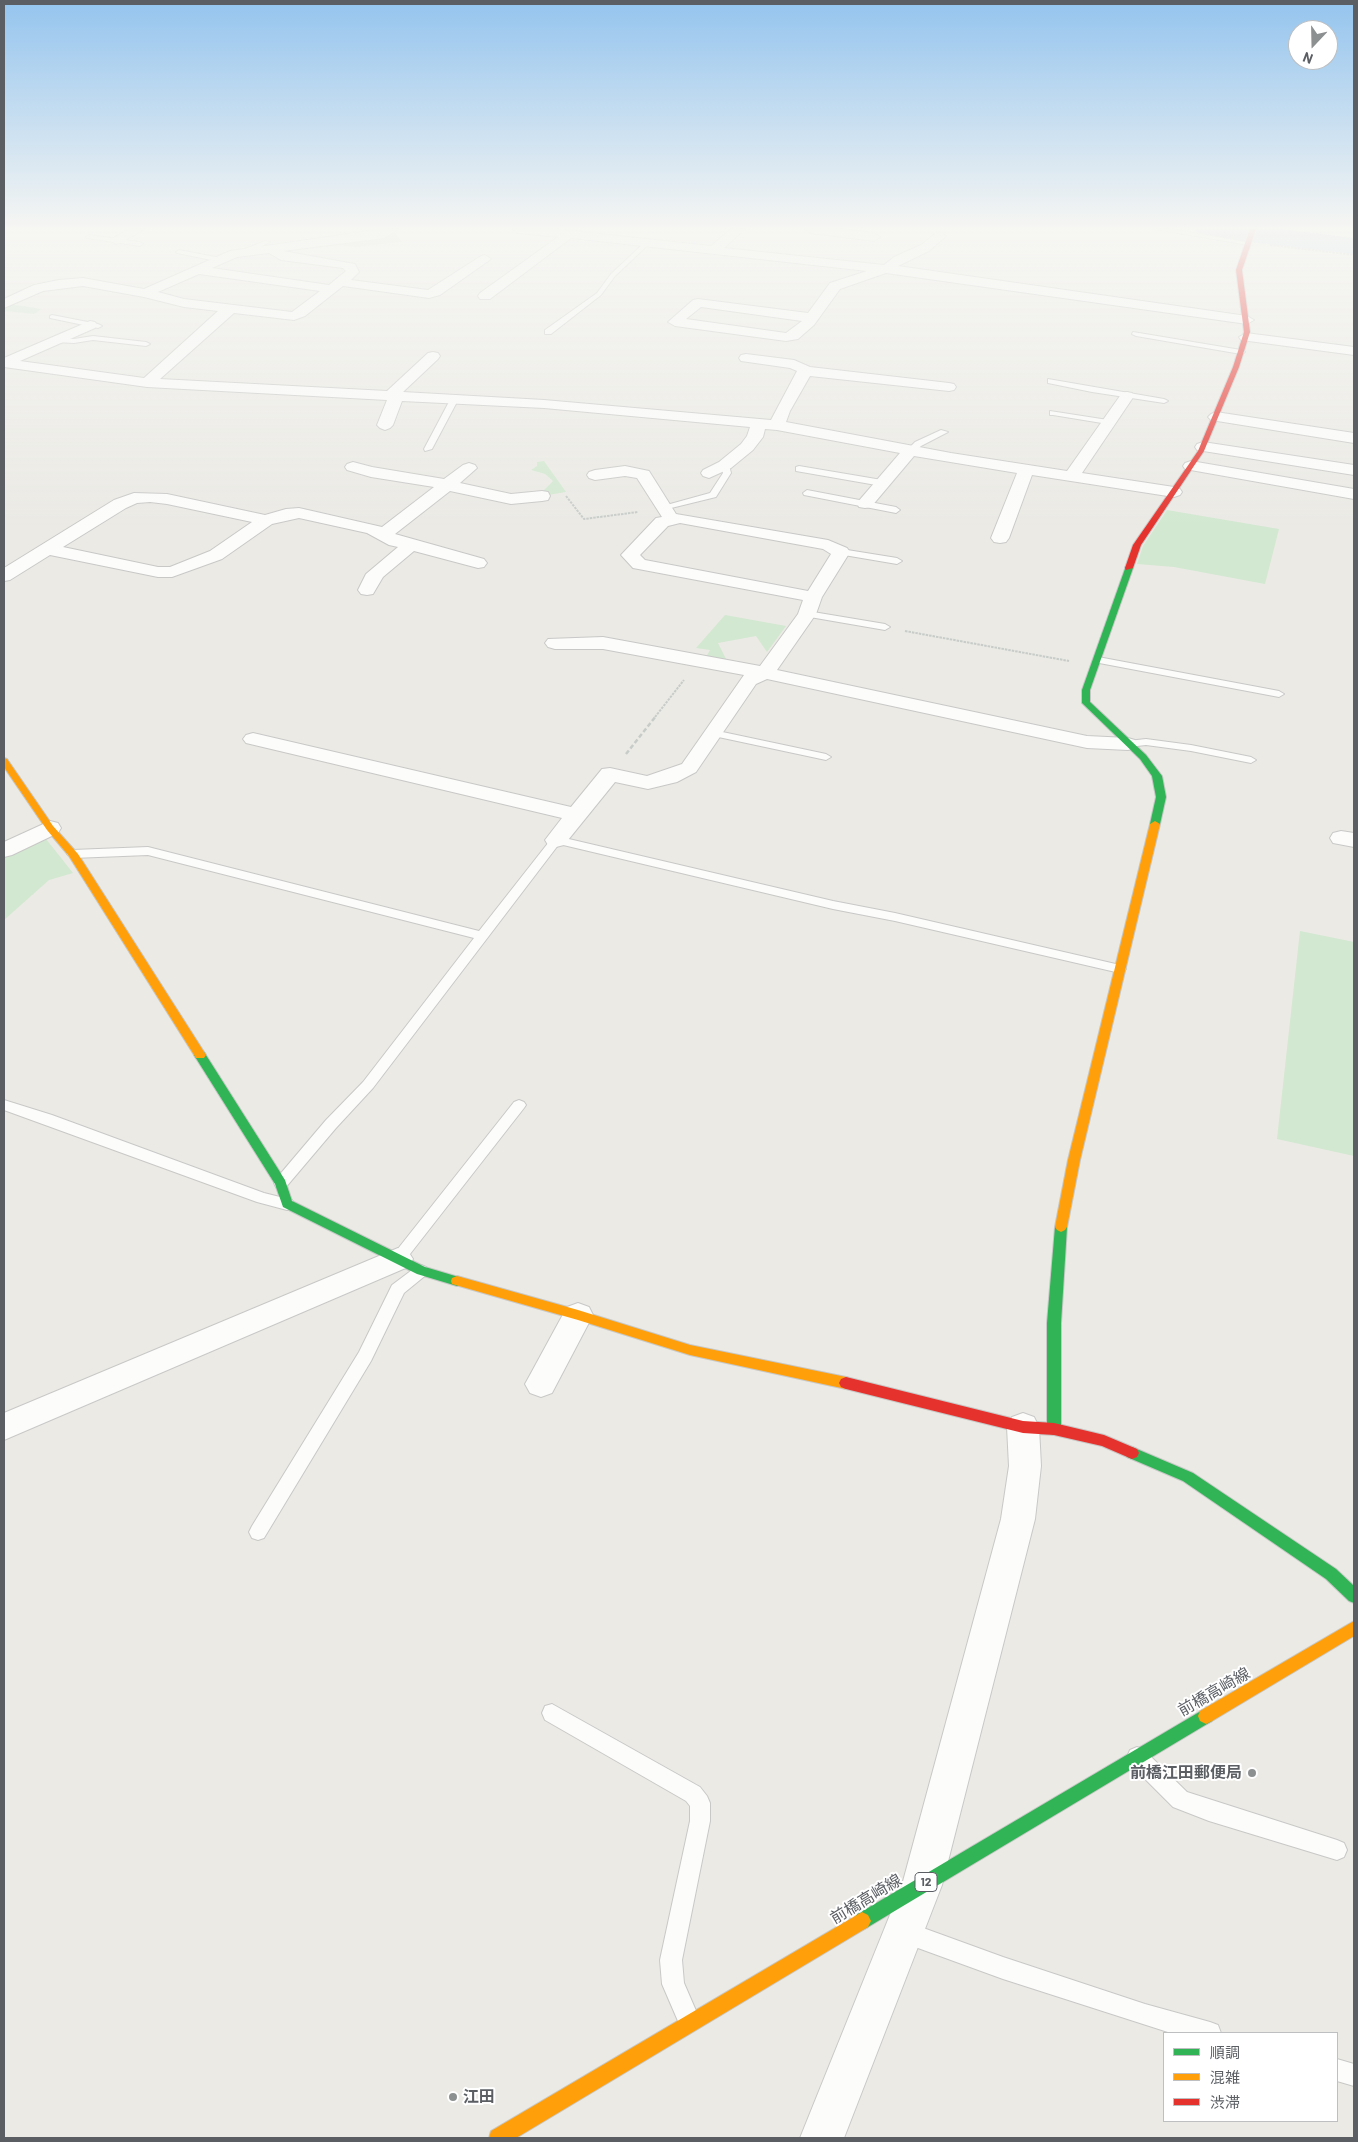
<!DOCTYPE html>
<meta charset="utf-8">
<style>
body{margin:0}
#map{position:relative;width:1358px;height:2142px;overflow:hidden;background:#ebeae5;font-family:Barlow,"Noto Sans JP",sans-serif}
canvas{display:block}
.frame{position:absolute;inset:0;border:5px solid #5b5f64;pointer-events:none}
.legend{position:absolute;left:1163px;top:2032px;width:175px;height:90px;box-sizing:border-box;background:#fff;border:1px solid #bdbfc1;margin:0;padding:6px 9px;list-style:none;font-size:15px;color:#5b5f64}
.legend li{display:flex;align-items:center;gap:10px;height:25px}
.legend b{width:25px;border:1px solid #bdbfc1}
.north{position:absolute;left:1288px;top:20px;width:50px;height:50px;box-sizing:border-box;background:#fff;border:1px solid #bdbfc1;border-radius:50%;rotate:201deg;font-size:14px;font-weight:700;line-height:20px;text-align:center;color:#5b5f64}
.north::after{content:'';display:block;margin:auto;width:18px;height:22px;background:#8d9091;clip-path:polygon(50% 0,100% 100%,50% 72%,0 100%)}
</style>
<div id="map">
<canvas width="1358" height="2142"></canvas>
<div class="frame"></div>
<ul class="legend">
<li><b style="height:6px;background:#30b455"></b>順調</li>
<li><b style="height:6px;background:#ff9f0a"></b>混雑</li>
<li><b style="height:6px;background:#e5322d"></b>渋滞</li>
</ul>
<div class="north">N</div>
</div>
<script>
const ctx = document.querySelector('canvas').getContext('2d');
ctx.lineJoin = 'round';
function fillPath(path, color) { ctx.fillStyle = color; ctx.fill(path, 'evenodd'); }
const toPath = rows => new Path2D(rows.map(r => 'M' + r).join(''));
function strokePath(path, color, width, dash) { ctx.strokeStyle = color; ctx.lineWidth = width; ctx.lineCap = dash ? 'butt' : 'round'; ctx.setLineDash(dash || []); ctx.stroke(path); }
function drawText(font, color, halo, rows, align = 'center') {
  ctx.font = font + ' Barlow,"Noto Sans JP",sans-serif'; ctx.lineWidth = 4; ctx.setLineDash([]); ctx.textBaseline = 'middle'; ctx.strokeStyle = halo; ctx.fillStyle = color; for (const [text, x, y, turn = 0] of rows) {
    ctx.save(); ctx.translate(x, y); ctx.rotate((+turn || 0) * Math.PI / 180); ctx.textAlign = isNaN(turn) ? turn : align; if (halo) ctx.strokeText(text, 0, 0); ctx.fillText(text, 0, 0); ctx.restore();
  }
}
fillPath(toPath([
 [394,231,402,242,357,247,328,244],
 [9,304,42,309,34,314,4,311,4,307],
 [544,461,566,492,542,496,541,493,553,481,545,474,531,470,537,466,537,462],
 [1167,510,1279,529,1265,584,1174,567,1137,564,1143,546],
 [725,615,786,626,767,652,756,636,718,643,727,661,706,657,710,650,696,648],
 [46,839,73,873,49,880,4,920,4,858],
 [1300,931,1354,942,1354,1156,1277,1139]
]), '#d2e8d0');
fillPath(toPath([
 [1195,229,1280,229,1354,238,1354,254,1208,237,1199,235,1195,229]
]), '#b7dcf7');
const lane = toPath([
 [1155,229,1171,229,1251,243,1248,245,1155,229],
 [89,235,140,242,143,244,140,246,87,238,86,237,89,235],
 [265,241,270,242,248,253,243,252,245,249,265,241],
 [645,242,650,243,615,276,601,295,551,334,545,334,545,330,597,293,611,274,645,242],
 [179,250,221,258,224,260,221,262,177,253,176,252,179,250],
 [52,315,98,324,102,326,98,328,50,318,50,316,52,315],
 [1133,332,1241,350,1245,352,1241,354,1136,336,1132,334,1133,332],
 [93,336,146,342,150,344,146,346,93,340,74,343,55,342,51,340,55,338,74,339,93,336],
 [1048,379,1164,399,1168,401,1164,403,1092,392,1048,383,1048,379],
 [451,398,458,400,432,449,425,451,424,449,451,398],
 [1050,411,1108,420,1112,422,1108,424,1053,415,1050,415,1050,411],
 [941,430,948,432,921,446,913,453,906,451,915,442,941,430],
 [725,462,729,465,731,473,716,497,663,510,663,506,710,493,723,473,721,465,725,462],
 [799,466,882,480,886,483,882,486,796,471,796,467,799,466],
 [807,490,896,507,900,510,896,513,804,495,803,493,807,490],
 [841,549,897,558,902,561,897,564,838,554,836,552,841,549],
 [807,611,885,624,890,627,885,630,804,616,804,612,807,611],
 [1098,657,1279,691,1284,694,1279,697,1094,662,1094,658,1098,657],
 [713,730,826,754,831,757,826,760,709,735,708,733,713,730],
 [1146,739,1191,745,1251,757,1256,760,1251,763,1191,751,1146,745,1128,747,1123,744,1128,741,1146,739],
 [556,836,833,901,895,913,1120,965,1126,969,1120,973,895,921,833,909,559,844,373,1088,336,1128,286,1187,281,1188,276,1187,274,1183,276,1179,326,1120,363,1082,474,938,148,855,73,858,67,854,73,850,148,847,479,931,552,838,556,836],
 [4,1100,52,1115,264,1193,292,1200,294,1204,292,1208,287,1210,257,1202,4,1110,4,1100],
 [519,1100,524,1102,526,1105,524,1108,403,1263,398,1265,393,1263,390,1259,393,1255,514,1102,519,1100],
 [421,1265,426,1267,429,1271,426,1275,404,1293,371,1361,264,1538,258,1540,252,1538,249,1532,252,1526,359,1352,392,1285,416,1267,421,1265],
 [552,1704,700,1787,707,1796,710,1803,710,1821,682,1960,684,1983,700,2020,697,2028,689,2031,681,2028,662,1984,660,1960,690,1821,690,1806,686,1801,545,1720,542,1713,545,1706,552,1704],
 [1137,1747,1144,1750,1187,1792,1337,1840,1344,1843,1347,1850,1344,1857,1337,1860,1209,1821,1173,1807,1130,1764,1127,1757,1130,1750,1137,1747],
 [904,1921,1003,1957,1145,2004,1210,2022,1218,2025,1221,2033,1171,2033,1003,1979,896,1940,893,1932,896,1924,904,1921],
 [1337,2059,1354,2064,1354,2086,1337,2081,1337,2059]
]);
const street = toPath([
 [129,229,145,229,120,243,116,244,110,240,129,229],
 [383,229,398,229,384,238,283,251,355,264,359,272,351,280,428,290,481,256,485,255,491,259,440,295,429,298,343,286,305,316,294,320,234,313,160,379,387,391,428,353,433,352,438,353,440,356,438,359,403,392,544,400,771,420,797,371,790,368,741,361,739,358,741,355,746,354,794,360,810,367,949,383,954,384,956,387,954,390,949,391,810,376,790,411,786,422,951,453,1067,471,1122,393,1127,392,1132,393,1134,396,1082,473,1174,487,1180,489,1182,492,1180,495,1174,497,1032,475,1009,538,1006,542,1000,543,994,542,991,538,1017,473,914,456,871,507,865,508,859,507,857,503,900,453,777,430,765,429,763,437,753,450,731,468,709,478,703,476,701,473,703,470,719,462,741,444,747,436,750,427,544,408,402,401,393,425,390,428,385,430,380,428,377,425,387,400,147,387,4,367,4,358,90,321,95,322,97,325,95,328,20,361,144,378,218,311,184,307,144,297,83,286,43,291,4,308,4,299,34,285,59,280,83,278,144,289,230,251,383,229],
 [269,253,281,260,343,268,346,271,329,285,212,268,237,257,269,253],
 [199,274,320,291,292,312,184,299,158,292,199,274],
 [513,229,554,229,711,246,731,229,745,229,724,248,884,265,894,257,921,245,936,233,940,232,946,236,929,251,898,266,1247,316,1254,320,1247,324,886,273,840,289,814,325,798,339,786,341,675,326,668,322,693,300,698,299,808,313,830,283,867,271,571,238,490,299,480,299,478,296,480,293,558,237,519,233,513,229],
 [701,307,802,321,786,333,686,319,701,307],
 [805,229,841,229,874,233,880,237,874,241,811,233,805,229],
 [1246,333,1354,347,1354,355,1241,340,1239,337,1246,333],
 [1216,412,1354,433,1354,443,1211,420,1208,417,1211,414,1216,412],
 [1203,442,1354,465,1354,475,1197,450,1195,447,1197,444,1203,442],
 [1191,461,1354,489,1354,499,1185,469,1183,466,1185,463,1191,461],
 [353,462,372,467,444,479,463,465,469,463,475,465,477,468,460,483,511,494,542,491,548,492,550,496,548,500,542,501,511,504,450,491,395,534,484,559,487,563,484,567,478,568,414,551,383,577,373,594,367,595,361,594,358,590,366,574,398,547,389,545,367,533,299,518,272,524,222,559,172,577,158,577,50,555,10,580,4,581,4,568,114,500,134,493,167,494,265,515,286,509,299,508,382,527,434,487,371,477,347,470,345,467,347,464,353,462],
 [150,502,167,504,252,522,210,551,170,567,158,567,63,547,126,508,137,503,150,502],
 [625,466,649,471,676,514,828,540,847,548,850,552,822,597,816,614,777,670,1087,736,1128,738,1135,740,1138,744,1135,748,1128,750,1087,748,767,679,756,684,696,772,677,782,648,789,615,782,564,845,556,847,548,845,545,840,562,818,246,743,243,739,246,735,253,733,571,807,602,769,610,768,647,776,682,764,744,675,603,649,555,649,548,647,545,643,548,639,603,637,760,666,798,614,803,600,633,568,621,555,656,518,662,517,637,478,625,476,595,480,589,478,587,475,589,472,595,470,625,466],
 [680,523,823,549,831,554,808,591,645,560,640,555,668,526,680,523],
 [50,821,58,823,61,828,58,833,12,855,4,857,4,842,50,821],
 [1341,831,1354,833,1354,847,1333,843,1330,838,1333,833,1341,831],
 [398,1248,408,1251,413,1259,408,1267,4,1440,4,1413,398,1248],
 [578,1303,589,1307,593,1315,552,1393,541,1397,530,1393,525,1384,530,1375,567,1307,578,1303],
 [1023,1413,1034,1417,1039,1427,1041,1466,1035,1519,942,1885,844,2138,800,2138,902,1885,1001,1519,1009,1466,1007,1427,1012,1417,1023,1413]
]);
const fast = toPath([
 [1126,566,1133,568,1090,690,1090,702,1146,755,1162,776,1166,797,1160,824,1155,827,1150,824,1156,797,1152,776,1140,759,1082,703,1082,690,1126,566],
 [200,1051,204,1052,285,1180,292,1201,425,1267,462,1278,463,1281,462,1284,457,1286,417,1274,283,1207,275,1184,194,1055,200,1051],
 [1061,1222,1065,1224,1067,1227,1061,1323,1061,1429,1059,1433,1054,1435,1049,1433,1047,1429,1047,1323,1055,1227,1057,1224,1061,1222],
 [1132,1447,1193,1473,1336,1569,1354,1586,1354,1603,1349,1601,1326,1579,1183,1481,1127,1457,1125,1453,1127,1449,1132,1447],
 [1206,1708,1212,1711,1214,1716,1212,1721,868,1927,862,1930,856,1927,853,1921,856,1915,1206,1708]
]);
const slow = toPath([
 [4,758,7,759,53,826,78,854,204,1052,206,1055,204,1058,196,1058,69,856,47,830,4,767,4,758],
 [1155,821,1160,824,1080,1160,1067,1227,1065,1230,1061,1232,1057,1230,1055,1227,1068,1160,1150,824,1155,821],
 [457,1276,578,1310,690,1345,846,1377,851,1379,853,1383,851,1387,846,1389,690,1355,578,1320,452,1284,451,1281,452,1278,457,1276],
 [1354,1621,1354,1636,1212,1721,1206,1724,1200,1721,1198,1716,1200,1711,1354,1621],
 [862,1912,868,1915,871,1921,868,1927,516,2138,489,2138,491,2131,862,1912]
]);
const jam = toPath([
 [1250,229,1256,229,1242,270,1250,332,1239,367,1204,451,1141,545,1133,568,1126,570,1125,568,1133,545,1198,451,1233,367,1244,332,1236,270,1250,229],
 [846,1377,1023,1421,1054,1423,1104,1435,1137,1449,1139,1453,1137,1457,1132,1459,1102,1446,1054,1435,1023,1433,846,1389,841,1387,839,1383,841,1379,846,1377]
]);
strokePath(lane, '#c8c8c7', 2);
strokePath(street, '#c8c8c7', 2);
strokePath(fast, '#c7c7c6', 2);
strokePath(slow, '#c7c7c6', 2);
strokePath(jam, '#c7c7c6', 2);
strokePath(toPath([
 [1270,245,1354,255],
 [566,496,584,519,638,512],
 [905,631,1069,661],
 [655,717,684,680]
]), '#c7ccc9', 2, [2.5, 1]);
strokePath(toPath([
 [626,754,656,716]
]), '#c7ccc9', 2.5, [4.5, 2.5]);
fillPath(lane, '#fcfcfb');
fillPath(street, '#fcfcfb');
fillPath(fast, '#30b455');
fillPath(slow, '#ff9f0a');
fillPath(jam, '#e5322d');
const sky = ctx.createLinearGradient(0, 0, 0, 529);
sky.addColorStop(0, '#94c4ee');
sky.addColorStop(0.43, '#f6f6f3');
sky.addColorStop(1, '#f6f6f300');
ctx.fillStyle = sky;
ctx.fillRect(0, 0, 1358, 529);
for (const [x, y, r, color] of [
 [1252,1773,5,"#8d9091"],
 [453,2097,5,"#8d9091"]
]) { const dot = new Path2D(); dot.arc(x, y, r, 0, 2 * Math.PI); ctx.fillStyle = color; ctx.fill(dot); strokePath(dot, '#fff', 2); }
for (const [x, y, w] of [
 [926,1882,22]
]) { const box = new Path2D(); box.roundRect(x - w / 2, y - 9.5, w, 19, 4); ctx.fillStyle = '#fff'; ctx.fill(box); strokePath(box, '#5b5f64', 1); }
drawText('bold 12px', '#5b5f64', null, [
 ["12",926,1882]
]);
drawText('16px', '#5b5f64', '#fff', [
 ["前橋高崎線",1214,1692,-30],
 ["前橋高崎線",866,1899,-31]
]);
drawText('bold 16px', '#5b5f64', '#fff', [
 ["前橋江田郵便局",1242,1773],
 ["江田",463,2097,"left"]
], 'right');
</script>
